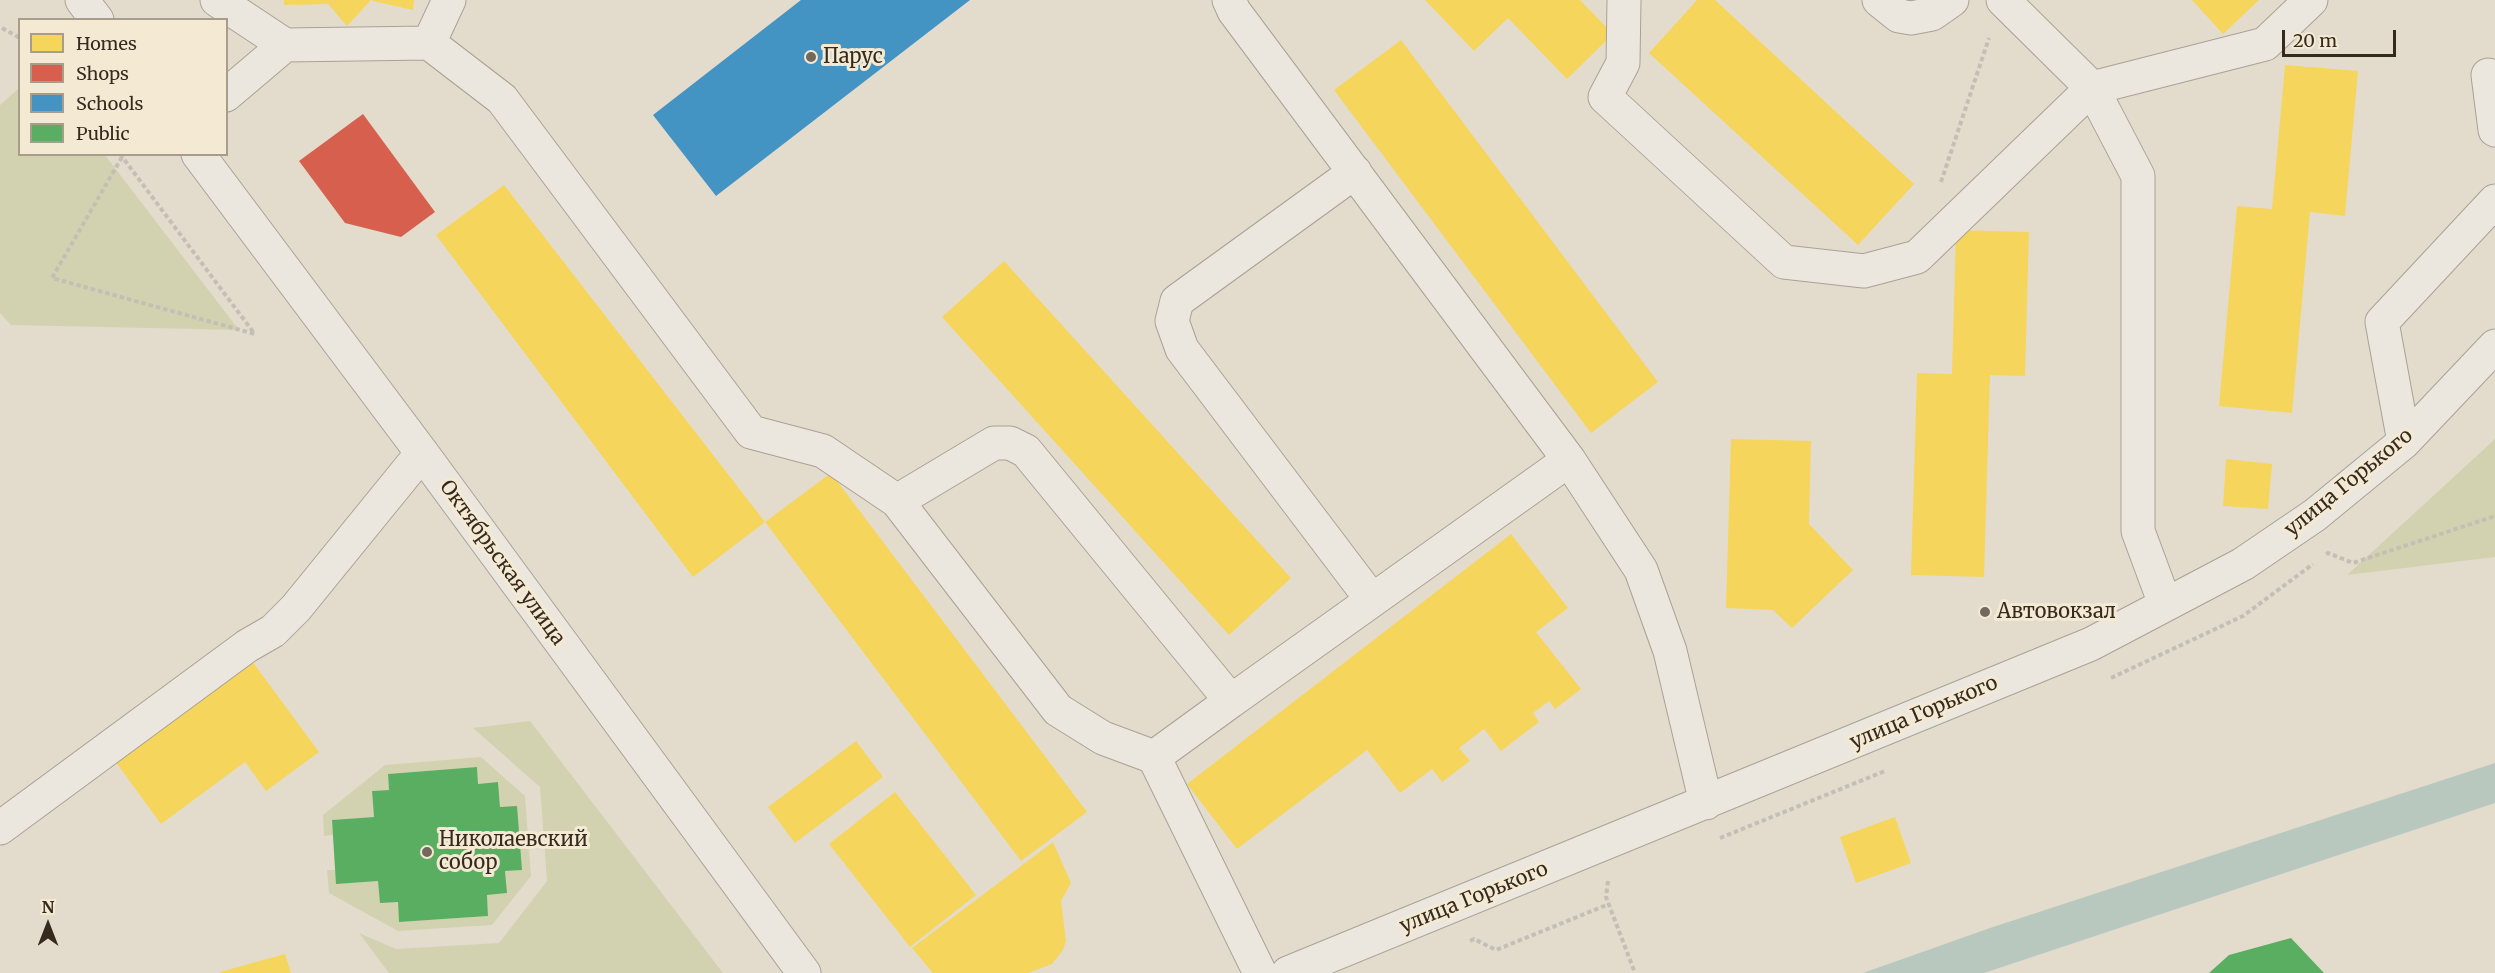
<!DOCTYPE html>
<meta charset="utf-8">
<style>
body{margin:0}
#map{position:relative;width:2495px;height:973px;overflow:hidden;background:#e3dccd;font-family:Merriweather,serif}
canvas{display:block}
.legend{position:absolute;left:18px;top:18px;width:210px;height:138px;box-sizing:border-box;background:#f4ead3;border:2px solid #a89d8b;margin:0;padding:8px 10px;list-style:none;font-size:18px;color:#362a1f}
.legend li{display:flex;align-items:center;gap:12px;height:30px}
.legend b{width:30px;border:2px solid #a89d8b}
.north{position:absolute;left:18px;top:895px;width:60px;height:60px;-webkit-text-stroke:4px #f4ead3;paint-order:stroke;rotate:0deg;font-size:16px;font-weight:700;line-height:24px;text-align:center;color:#362a1f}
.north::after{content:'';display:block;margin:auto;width:21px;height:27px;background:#362a1f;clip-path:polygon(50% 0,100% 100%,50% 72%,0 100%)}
.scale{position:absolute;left:2282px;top:30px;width:114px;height:27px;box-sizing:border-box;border:3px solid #362a1f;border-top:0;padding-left:8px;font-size:18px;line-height:21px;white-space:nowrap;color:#362a1f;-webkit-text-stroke:4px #f4ead3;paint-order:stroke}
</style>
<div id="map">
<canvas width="2495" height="973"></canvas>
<ul class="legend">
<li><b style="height:16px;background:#f6d55c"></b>Homes</li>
<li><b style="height:16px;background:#d6604d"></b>Shops</li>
<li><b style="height:16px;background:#4393c3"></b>Schools</li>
<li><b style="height:16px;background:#5aae61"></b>Public</li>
</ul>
<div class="north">N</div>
<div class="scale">20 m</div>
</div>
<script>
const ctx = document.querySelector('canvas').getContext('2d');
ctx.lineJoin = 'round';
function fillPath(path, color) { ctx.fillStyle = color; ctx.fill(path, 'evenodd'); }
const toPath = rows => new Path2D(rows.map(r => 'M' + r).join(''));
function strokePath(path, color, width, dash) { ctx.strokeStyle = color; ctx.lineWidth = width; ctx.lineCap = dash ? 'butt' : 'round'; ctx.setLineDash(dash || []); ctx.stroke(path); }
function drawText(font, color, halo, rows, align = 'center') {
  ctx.font = font + ' Merriweather,serif'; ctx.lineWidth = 6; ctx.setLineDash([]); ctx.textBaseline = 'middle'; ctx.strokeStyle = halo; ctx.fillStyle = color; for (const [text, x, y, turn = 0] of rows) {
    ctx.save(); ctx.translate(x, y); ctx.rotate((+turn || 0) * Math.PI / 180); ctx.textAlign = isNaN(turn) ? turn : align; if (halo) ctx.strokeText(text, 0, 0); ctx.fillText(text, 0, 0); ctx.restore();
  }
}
fillPath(toPath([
 [19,88,20,154,105,155,239,330,11,325,0,313,0,105],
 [2495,439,2495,557,2347,575],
 [530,721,723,973,389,973,359,933,396,949,499,943,547,881,540,787,473,728],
 [481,757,525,796,531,876,492,925,398,931,329,893,327,870,335,870,378,881,398,902,399,922,488,916,487,895,506,893,505,871,521,870,500,807,498,782,478,784,477,767,388,774,389,790,372,791,374,817,332,820,333,835,324,836,323,815,385,765]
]), '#d2d2b0');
fillPath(toPath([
 [2495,763,2495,803,1984,973,1863,973,1990,928]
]), '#b8c8be');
fillPath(toPath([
 [284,0,371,0,347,26,328,4,284,5],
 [373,0,414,0,413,10,373,1],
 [1425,0,1580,0,1613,34,1567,79,1508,18,1474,51],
 [1697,0,1715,0,1914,184,1858,245,1649,53],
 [2192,0,2259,0,2223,34],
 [1401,40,1658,382,1591,433,1334,90],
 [2285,65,2358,71,2345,216,2310,212,2292,413,2219,406,2237,206,2272,209],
 [504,185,765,522,693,577,436,235],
 [1956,230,2029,232,2025,376,1990,375,1984,577,1911,575,1917,373,1952,374],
 [1004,261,1291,578,1229,635,942,317],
 [1731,439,1811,441,1809,524,1853,570,1792,628,1773,610,1726,608],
 [2226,459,2272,464,2268,509,2223,506],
 [831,473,1087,812,1021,861,765,522],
 [1511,534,1568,608,1536,632,1581,689,1555,709,1549,701,1533,713,1539,722,1501,751,1484,729,1459,748,1470,761,1442,782,1432,769,1400,793,1367,750,1237,849,1187,784],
 [249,657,319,752,266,791,245,762,161,824,112,757],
 [856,741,883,777,795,843,768,807],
 [895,792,976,895,910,947,829,844],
 [1895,817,1911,863,1856,883,1840,837],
 [1053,842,1071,883,1061,901,1066,941,1063,950,1052,964,1028,973,933,973,912,948],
 [285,954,291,973,220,973,220,972]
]), '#f6d55c');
fillPath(toPath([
 [363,114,435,212,401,237,345,223,299,161]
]), '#d6604d');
fillPath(toPath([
 [801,0,970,0,716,196,653,115]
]), '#4393c3');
fillPath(toPath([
 [477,767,478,784,498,782,500,807,517,806,522,870,505,871,507,893,487,895,488,916,399,922,398,902,380,903,378,881,336,884,332,820,374,817,372,791,389,790,388,774],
 [2291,938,2324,973,2209,973,2229,955]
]), '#5aae61');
const minor = toPath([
 [82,0,97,20],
 [217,0,285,45],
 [1229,0,1234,11,1569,460],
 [1624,0,1623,63,1605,97,1784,262,1864,271,1917,257,2092,88,2265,44,2311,0],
 [1879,0,1899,16,1911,18,1932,14,1952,0],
 [2003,0,2092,88,2138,176,2138,531,2165,604],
 [429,43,502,99,751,432,823,451,897,501,994,443,1010,443,1026,451,1231,701,1154,757,1260,973],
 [2488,75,2495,130],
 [226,95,285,45,429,43,449,0],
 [198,154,422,453,804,973],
 [1355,172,1177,301,1172,321,1182,349,1372,600],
 [2404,442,2382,322,2495,201],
 [897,501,1058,710,1103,738,1154,757],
 [1231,701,1569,460,1641,570,1670,651,1706,803],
 [0,828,247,646,273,631,296,608,422,453],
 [1288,973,2091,644,2243,564,2315,515,2404,442,2495,346]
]);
strokePath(minor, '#a8a196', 35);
strokePath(toPath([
 [2,28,20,38],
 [120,154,254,333],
 [122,157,52,278,255,334],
 [1941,182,1989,38],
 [2326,554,2328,553,2353,563,2495,516],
 [2111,678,2243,616,2313,564],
 [1720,838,1885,771],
 [1608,881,1606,897,1635,973],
 [1470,941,1474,939,1496,950,1609,904]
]), '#c4beb5', 4, [4.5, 3]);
strokePath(minor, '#ece7de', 33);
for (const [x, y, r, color] of [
 [811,57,6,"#73685c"],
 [1985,612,6,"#73685c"],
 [427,852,6,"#73685c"]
]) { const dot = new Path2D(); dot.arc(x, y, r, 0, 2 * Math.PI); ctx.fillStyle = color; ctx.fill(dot); strokePath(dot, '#f4ead3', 2); }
drawText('20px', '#362a1f', '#f4ead3', [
 ["Парус",823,57],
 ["Автовокзал",1997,612],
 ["Николаевский",439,840],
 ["собор",439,863]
], 'left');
drawText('20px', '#362a1f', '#f4ead3', [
 ["улица Горького",2349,483,-39],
 ["Октябрьская улица",502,563,54],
 ["улица Горького",1924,713,-23],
 ["улица Горького",1474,898,-22]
]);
</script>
